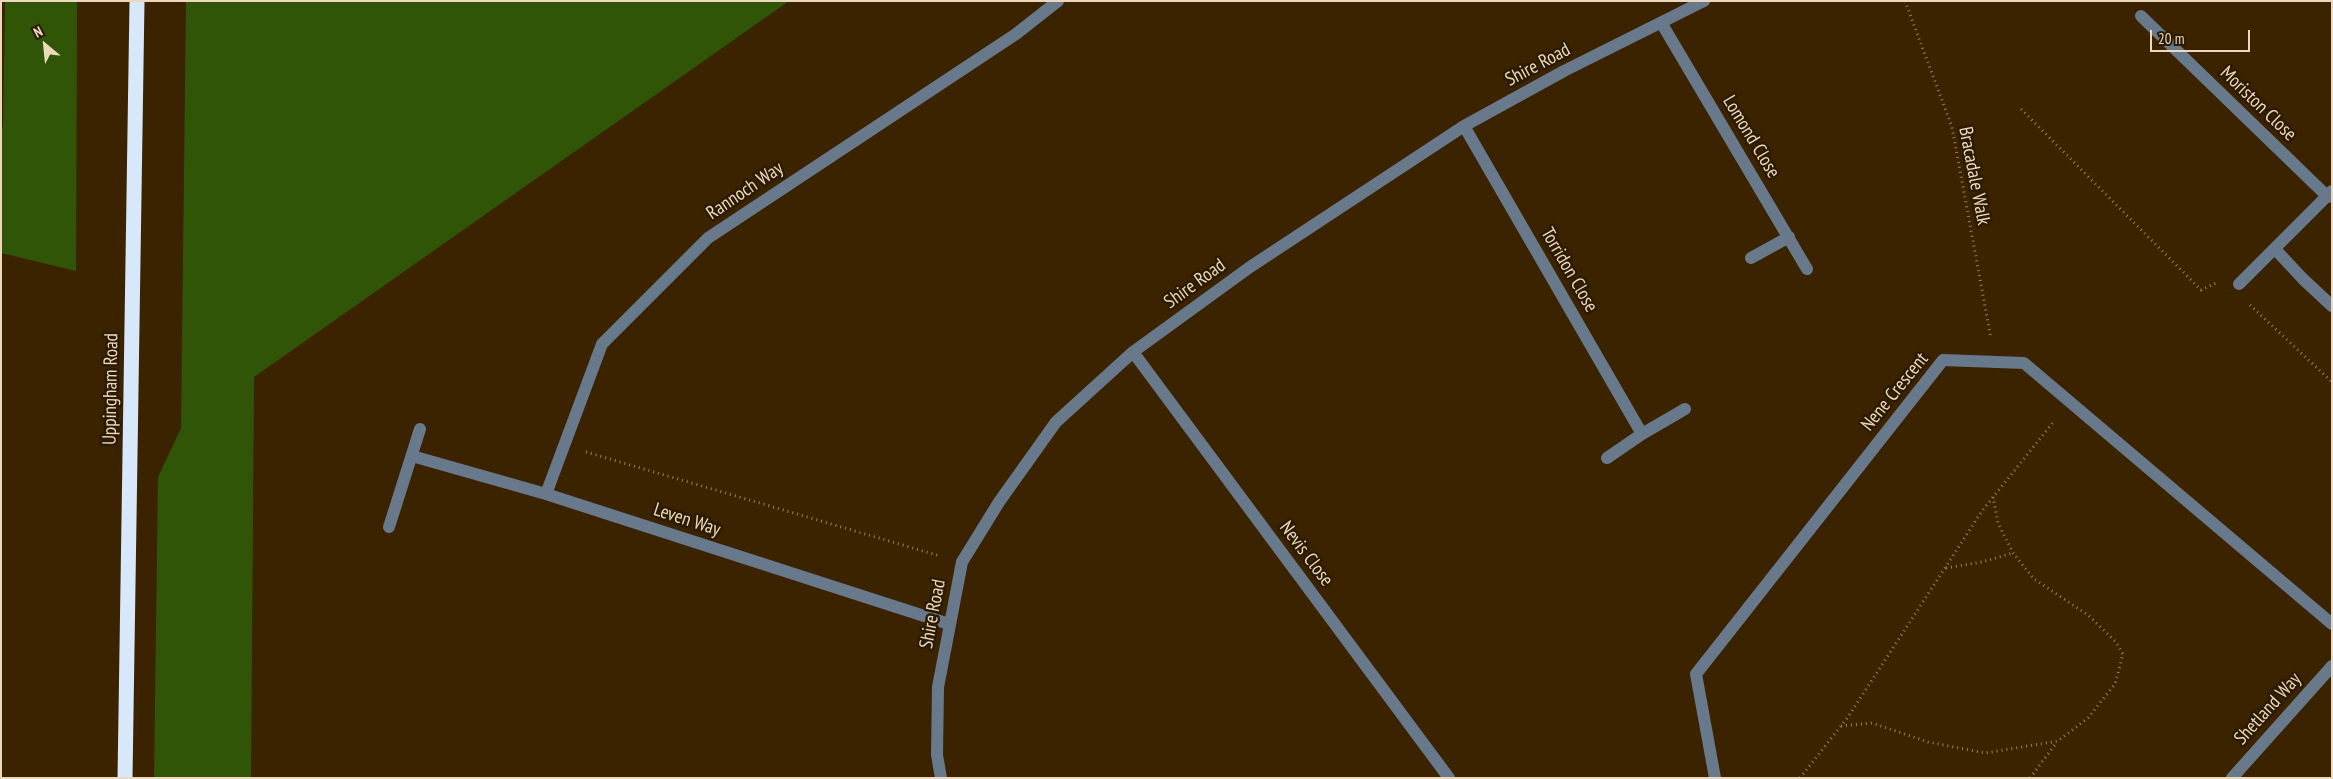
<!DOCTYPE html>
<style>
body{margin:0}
#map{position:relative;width:2333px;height:779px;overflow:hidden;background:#3b2300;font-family:"PT Sans Narrow",sans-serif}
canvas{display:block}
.frame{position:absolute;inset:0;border:2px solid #ebd8bf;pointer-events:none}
.north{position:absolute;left:20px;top:20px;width:50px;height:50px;-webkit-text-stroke:4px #2c1b02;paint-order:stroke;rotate:332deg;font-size:14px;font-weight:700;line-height:20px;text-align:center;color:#ebd8bf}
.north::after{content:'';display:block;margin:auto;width:18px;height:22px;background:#ebd8bf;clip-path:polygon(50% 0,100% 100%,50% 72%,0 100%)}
.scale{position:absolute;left:2150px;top:30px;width:100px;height:22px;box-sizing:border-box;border:2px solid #ebd8bf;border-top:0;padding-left:6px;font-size:15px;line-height:18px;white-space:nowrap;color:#ebd8bf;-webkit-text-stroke:4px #2c1b02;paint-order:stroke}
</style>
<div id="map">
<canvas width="2333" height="779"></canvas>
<div class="frame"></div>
<div class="north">N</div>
<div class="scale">20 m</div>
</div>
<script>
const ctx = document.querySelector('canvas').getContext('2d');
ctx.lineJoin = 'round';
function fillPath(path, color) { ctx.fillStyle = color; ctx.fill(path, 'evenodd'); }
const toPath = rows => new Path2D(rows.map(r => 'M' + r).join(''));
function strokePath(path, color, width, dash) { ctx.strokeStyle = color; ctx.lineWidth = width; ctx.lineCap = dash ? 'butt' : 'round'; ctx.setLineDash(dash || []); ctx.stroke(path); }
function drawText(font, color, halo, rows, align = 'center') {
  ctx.font = font + ' "PT Sans Narrow",sans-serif'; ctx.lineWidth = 5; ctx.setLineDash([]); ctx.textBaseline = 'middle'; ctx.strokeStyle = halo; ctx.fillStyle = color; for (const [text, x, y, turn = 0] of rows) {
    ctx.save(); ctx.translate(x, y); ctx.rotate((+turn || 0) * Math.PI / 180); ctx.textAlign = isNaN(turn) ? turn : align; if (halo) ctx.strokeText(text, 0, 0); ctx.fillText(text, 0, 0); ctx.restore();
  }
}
fillPath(toPath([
 [5,1,77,1,76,271,1,253,1,129,3,127],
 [186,1,789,1,254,377,251,778,154,778,158,477,181,428]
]), '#305506');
strokePath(toPath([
 [1905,1,1952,127,1991,339],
 [2021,109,2201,290,2216,283],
 [2250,305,2332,382],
 [586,452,940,556],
 [1946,568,1982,562,2013,553],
 [1841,726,1872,723,1928,742,1985,753,2058,741,2088,718,2115,684,2123,654,2116,642,2088,615,2034,579,2013,553,1998,523,1993,497],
 [1800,778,1848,717,1982,511,2055,420],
 [2030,778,2057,742]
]), '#957f61', 3, [1, 4]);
strokePath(toPath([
 [2141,16,2328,197],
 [1662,24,1807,269],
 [1464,126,1642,434],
 [2275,249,2303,279,2332,306],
 [1751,258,1789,237],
 [2239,284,2332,191],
 [1133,352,1449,778],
 [412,456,546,494,949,624],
 [1607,458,1642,434,1685,409],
 [546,494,602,344,708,238,1016,34,1058,1],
 [389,527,420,429],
 [941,778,937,755,938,687,962,562,999,502,1056,422,1133,352,1250,267,1464,126,1564,71,1704,1],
 [1715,778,1696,674,1943,360,2024,363,2332,624],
 [2232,778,2332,666]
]), '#69798c', 12);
strokePath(toPath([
 [125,778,137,1]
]), '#d8e8fb', 15);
drawText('19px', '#ebd8bf', '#2c1b02', [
 ["Shire Road",1538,65,-28],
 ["Moriston Close",2258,104,44],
 ["Lomond Close",1751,137,59],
 ["Bracadale Walk",1974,176,79],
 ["Rannoch Way",745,191,-34],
 ["Torridon Close",1569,270,60],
 ["Shire Road",1195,284,-36],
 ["Uppingham Road",111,389,-89],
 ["Nene Crescent",1895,392,-51],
 ["Leven Way",687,520,18],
 ["Nevis Close",1306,554,53],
 ["Shire Road",933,614,-79],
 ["Shetland Way",2268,709,-48]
]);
</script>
